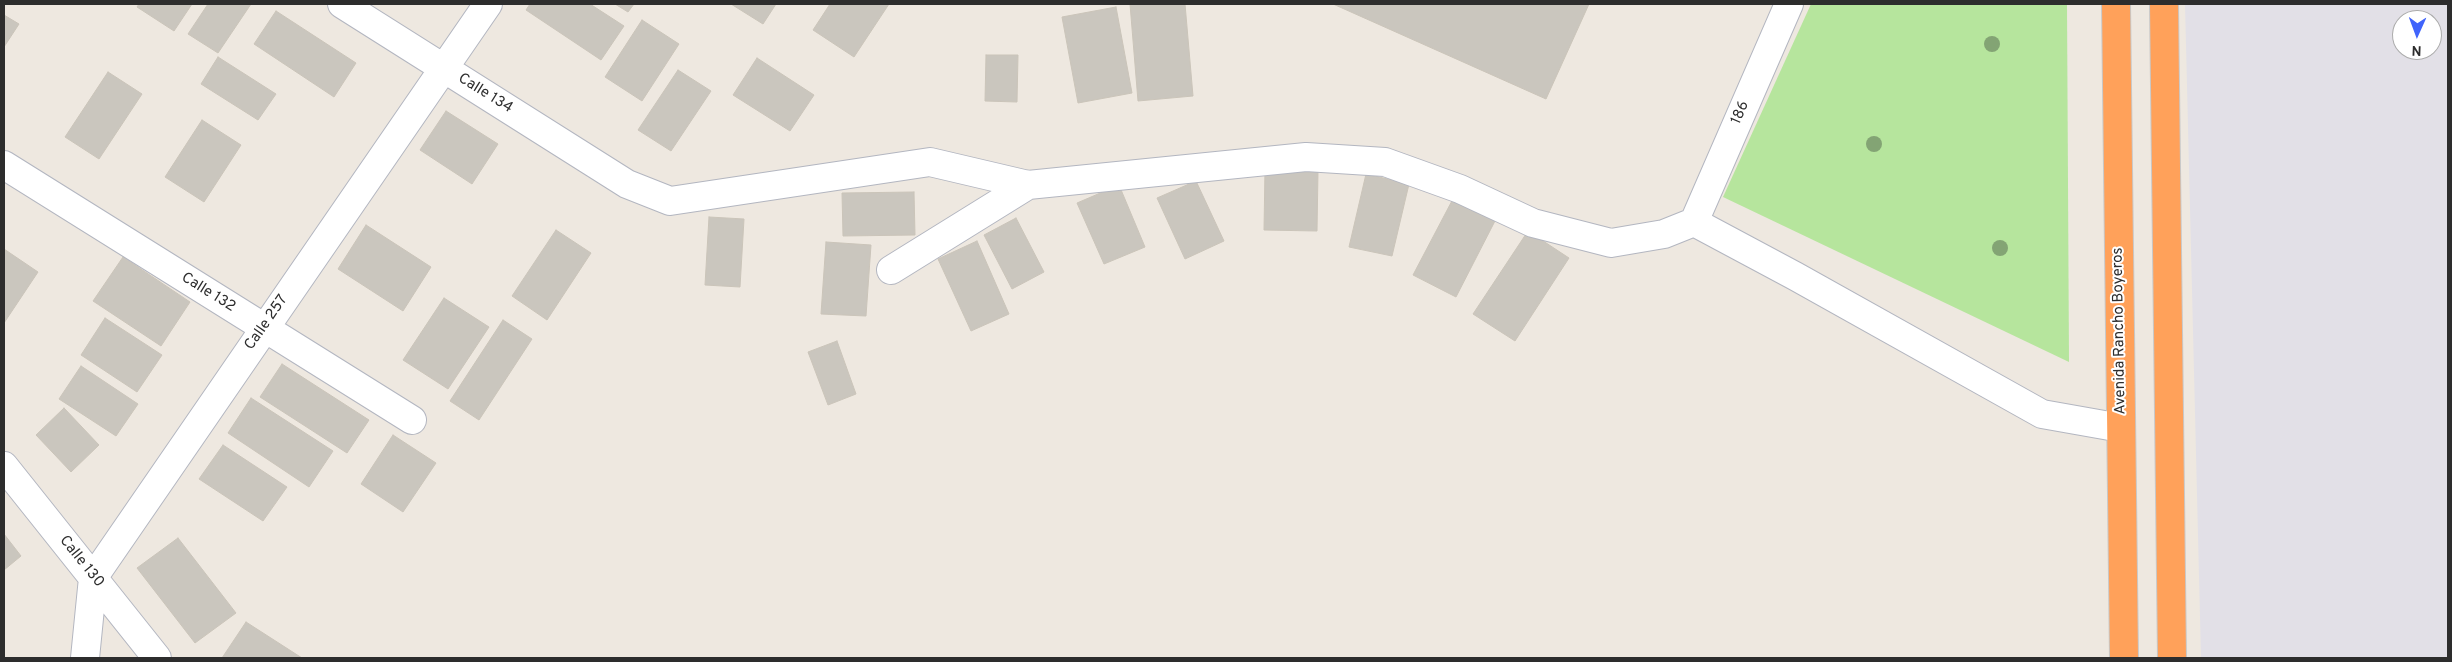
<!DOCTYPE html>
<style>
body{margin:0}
#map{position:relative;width:2452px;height:662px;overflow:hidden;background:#eee8e0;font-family:Overpass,sans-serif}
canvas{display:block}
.frame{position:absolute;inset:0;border:5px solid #2d2d2d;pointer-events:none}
.north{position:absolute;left:2392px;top:10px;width:50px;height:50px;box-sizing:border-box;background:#fff;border:1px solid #ababab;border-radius:50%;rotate:182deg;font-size:14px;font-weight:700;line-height:20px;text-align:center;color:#2d2d2d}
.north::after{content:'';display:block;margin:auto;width:18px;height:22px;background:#4064fb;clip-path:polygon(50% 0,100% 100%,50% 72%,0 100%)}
</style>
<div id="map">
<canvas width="2452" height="662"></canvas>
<div class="frame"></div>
<div class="north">N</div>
</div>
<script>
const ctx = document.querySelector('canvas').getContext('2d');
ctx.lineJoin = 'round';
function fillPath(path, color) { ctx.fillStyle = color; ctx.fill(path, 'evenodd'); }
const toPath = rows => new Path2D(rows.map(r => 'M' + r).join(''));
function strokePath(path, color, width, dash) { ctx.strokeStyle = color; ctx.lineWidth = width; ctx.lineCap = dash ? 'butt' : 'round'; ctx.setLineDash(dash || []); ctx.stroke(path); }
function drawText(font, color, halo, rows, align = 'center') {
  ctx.font = font + ' Overpass,sans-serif'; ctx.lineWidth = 4; ctx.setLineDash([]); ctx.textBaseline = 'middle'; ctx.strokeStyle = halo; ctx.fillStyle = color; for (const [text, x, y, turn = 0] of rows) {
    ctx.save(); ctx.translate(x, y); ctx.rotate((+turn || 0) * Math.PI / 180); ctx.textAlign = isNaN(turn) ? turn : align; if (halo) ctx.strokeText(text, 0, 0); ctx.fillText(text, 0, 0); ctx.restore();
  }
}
fillPath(toPath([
 [2185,4,2448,4,2448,658,2201,658],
 [2402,20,2432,20,2432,50,2402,50]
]), '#e2e0e7');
fillPath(toPath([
 [1811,4,2067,4,2069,362,1723,197]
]), '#b6e59d');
const building = toPath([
 [139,4,192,4,174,31,137,7,139,4],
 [208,4,251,4,218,53,188,34,208,4],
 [530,4,590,4,624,26,601,60,526,10,530,4],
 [615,4,634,4,628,12,615,4],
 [731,4,776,4,763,24,731,4],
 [830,4,889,4,854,57,813,30,830,4],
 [1130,4,1185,4,1193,96,1138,101,1130,4],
 [1333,4,1589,4,1546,99,1333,4],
 [1116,7,1132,93,1078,103,1062,17,1116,7],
 [276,11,356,63,334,97,254,44,276,11],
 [4,15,19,24,4,47,4,15],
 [642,20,679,44,642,101,605,77,642,20],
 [986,55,1018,55,1017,102,985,101,986,55],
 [218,57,276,94,258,120,201,84,218,57],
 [757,58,814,95,790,131,733,95,757,58],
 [678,70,711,91,671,151,638,130,678,70],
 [108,72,142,94,99,159,65,137,108,72],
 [446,111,498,144,472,184,420,150,446,111],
 [202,120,241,145,204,202,165,177,202,120],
 [1265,169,1318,170,1317,231,1264,230,1265,169],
 [1366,174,1409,184,1392,256,1349,247,1366,174],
 [1196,181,1224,241,1185,259,1157,198,1196,181],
 [1119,185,1145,247,1104,264,1077,203,1119,185],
 [914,192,915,235,843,236,842,193,914,192],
 [1454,197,1496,219,1456,297,1413,275,1454,197],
 [709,217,744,219,740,287,705,285,709,217],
 [1016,218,1044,272,1012,289,984,235,1016,218],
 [366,225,431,267,403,311,338,269,366,225],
 [556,230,591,253,547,320,512,296,556,230],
 [1528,231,1569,258,1515,341,1473,314,1528,231],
 [977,241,1009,314,971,331,938,259,977,241],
 [826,242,871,245,866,316,821,314,826,242],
 [4,249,38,272,4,323,4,249],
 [123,257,190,302,161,346,93,301,123,257],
 [444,298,489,327,448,389,403,360,444,298],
 [105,318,162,355,137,392,81,355,105,318],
 [503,320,532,339,479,420,450,401,503,320],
 [837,341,856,394,828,405,808,352,837,341],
 [282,364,369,420,347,453,260,397,282,364],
 [81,366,138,404,116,436,59,399,81,366],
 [251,398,333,451,309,487,228,433,251,398],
 [64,408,99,445,71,472,36,435,64,408],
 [393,435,436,463,403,512,361,484,393,435],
 [223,445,287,487,263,521,199,479,223,445],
 [4,534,21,556,4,570,4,534],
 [178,538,236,613,195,643,137,568,178,538],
 [246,622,302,658,222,658,246,622]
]);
fillPath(building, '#cac6be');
strokePath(building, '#cac4b9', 1);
const minor = toPath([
 [342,4,627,184,670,201,930,162,1028,185,1306,157,1385,162,1460,189,1533,223,1611,243,1664,234,1694,222,1795,276,2042,414,2121,428],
 [4,165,412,420],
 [1694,222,1789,4],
 [891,270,1028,185],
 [4,466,157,658],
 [85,658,93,578,488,4]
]);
const highway = toPath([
 [2116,4,2124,658],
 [2164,4,2172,658]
]);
strokePath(minor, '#b3b6c0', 30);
strokePath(highway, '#c8c8c8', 30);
strokePath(minor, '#fff', 28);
strokePath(highway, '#ffa15a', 28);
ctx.fillStyle = '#83a474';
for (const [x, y] of [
 [1992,44],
 [1874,144],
 [2000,248]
]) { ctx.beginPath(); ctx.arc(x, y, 8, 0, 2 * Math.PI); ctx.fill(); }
drawText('15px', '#2d2d2d', '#fff', [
 ["Calle 134",485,94,32],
 ["186",1741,113,-67],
 ["Calle 132",208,293,32],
 ["Calle 257",267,323,-55],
 ["Avenida Rancho Boyeros",2120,331,-91],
 ["Calle 130",81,562,51]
]);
</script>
